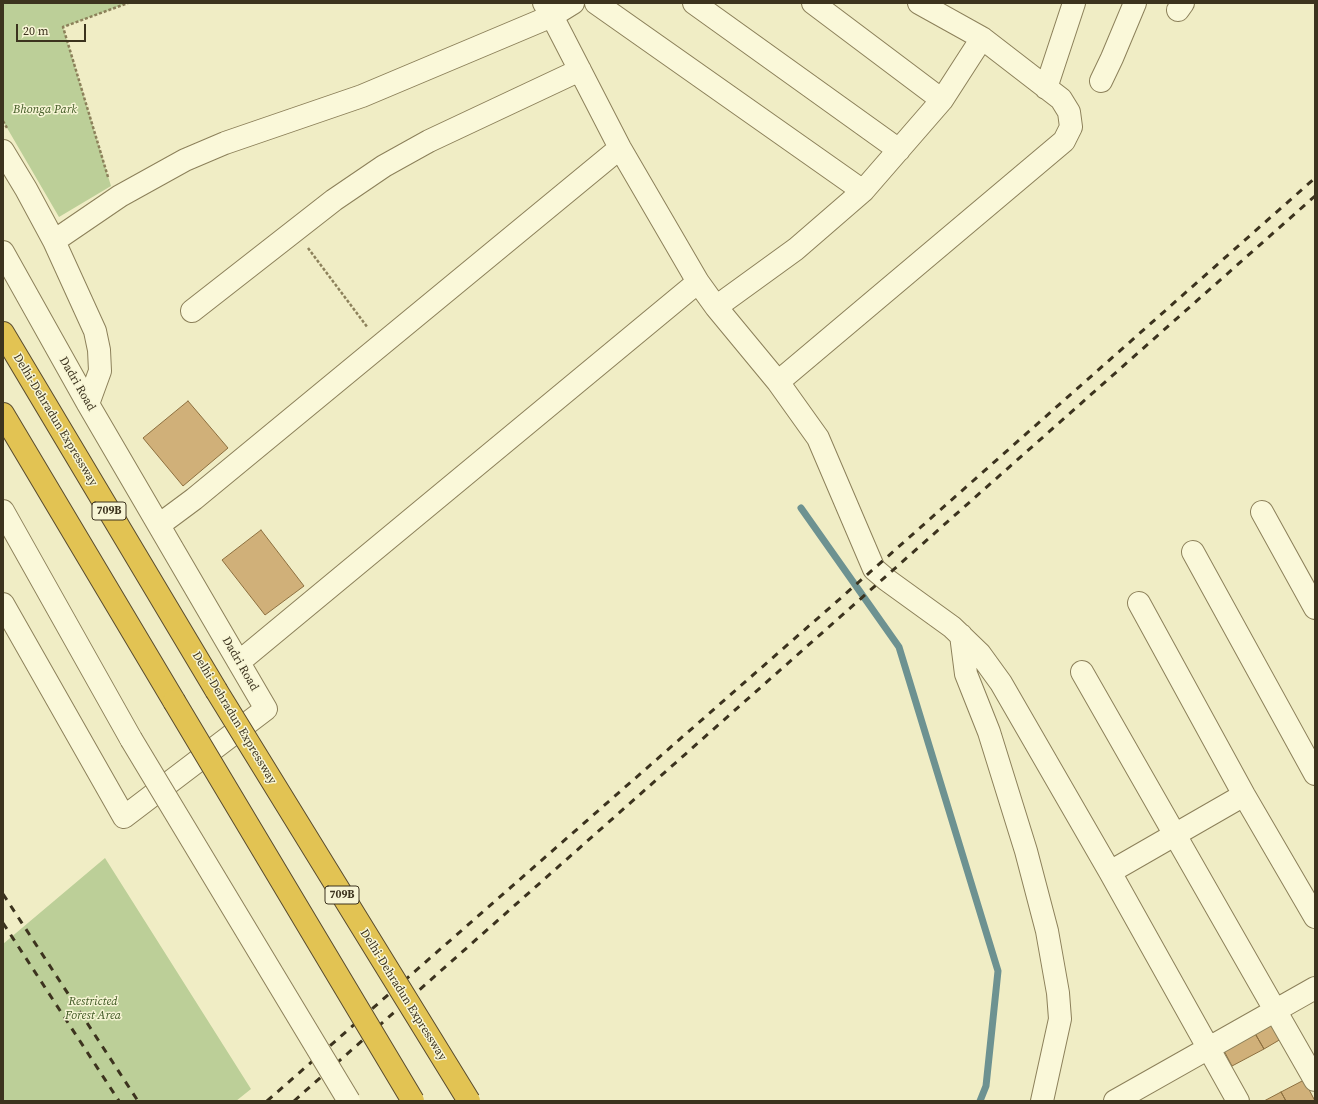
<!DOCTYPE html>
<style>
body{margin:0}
#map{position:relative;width:1318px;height:1104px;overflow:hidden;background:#f0edc5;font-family:"Source Serif 4",serif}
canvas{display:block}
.frame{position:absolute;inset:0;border:4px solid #3c331e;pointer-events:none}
.scale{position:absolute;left:16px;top:24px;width:70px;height:18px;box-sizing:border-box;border:2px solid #3c331e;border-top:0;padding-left:5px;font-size:12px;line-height:14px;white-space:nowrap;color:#3c331e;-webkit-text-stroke:3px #f7f5d5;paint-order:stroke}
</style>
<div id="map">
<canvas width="1318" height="1104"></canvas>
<div class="frame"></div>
<div class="scale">20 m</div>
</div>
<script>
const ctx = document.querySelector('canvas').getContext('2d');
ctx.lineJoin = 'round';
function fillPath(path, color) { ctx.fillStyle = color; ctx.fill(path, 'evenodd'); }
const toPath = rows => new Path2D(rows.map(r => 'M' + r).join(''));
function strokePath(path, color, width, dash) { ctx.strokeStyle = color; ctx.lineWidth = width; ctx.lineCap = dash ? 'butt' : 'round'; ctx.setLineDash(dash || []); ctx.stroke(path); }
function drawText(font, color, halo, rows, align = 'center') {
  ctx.font = font + ' "Source Serif 4",serif'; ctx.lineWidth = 3; ctx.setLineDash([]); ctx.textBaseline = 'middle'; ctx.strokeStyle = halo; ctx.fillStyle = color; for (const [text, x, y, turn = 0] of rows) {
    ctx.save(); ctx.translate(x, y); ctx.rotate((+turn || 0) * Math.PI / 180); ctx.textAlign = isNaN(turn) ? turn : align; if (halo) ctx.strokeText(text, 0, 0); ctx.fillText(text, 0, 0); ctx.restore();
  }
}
fillPath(toPath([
 [3,3,128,3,63,27,111,186,59,217,3,121],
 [105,858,251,1089,236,1101,3,1101,3,944]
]), '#bccf98');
strokePath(toPath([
 [801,508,899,647,998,971,986,1086,980,1101]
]), '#6d9291', 7);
const building = toPath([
 [188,401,228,448,183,486,143,438,188,401],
 [261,530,304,586,265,615,222,560,261,530],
 [1271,1021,1281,1039,1264,1049,1253,1030,1271,1021],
 [1253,1030,1264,1049,1232,1066,1222,1047,1253,1030],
 [1304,1080,1315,1101,1286,1101,1281,1092,1304,1080],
 [1281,1092,1286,1101,1264,1101,1281,1092]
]);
fillPath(building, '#d0b079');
strokePath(building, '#8c6f3f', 1);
const minor = toPath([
 [544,3,552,16,620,148,698,282,716,307,778,382,818,438,874,569,887,580,952,627,980,654,1001,683,1110,872,1238,1101],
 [596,3,863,191],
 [694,3,899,150],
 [813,3,942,100],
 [919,3,982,38],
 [1178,10,1183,3],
 [1101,81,1112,58,1135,3],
 [1046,88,1074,3],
 [3,151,26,189,54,241,95,331,99,350,100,371,88,404],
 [54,241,120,196,185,160,225,143,362,96,552,16,573,3],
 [3,252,88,404,266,709,124,817,3,604],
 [716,307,796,249,863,191,942,100,982,38,1061,99,1069,112,1071,127,1064,141,778,382],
 [192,311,334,200,384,166,429,141,580,70],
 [3,511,131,739],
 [1262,512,1315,608],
 [159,525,194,499,620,148],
 [1193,552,1315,774],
 [1139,603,1244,795,1315,917],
 [961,635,966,674,989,732,1026,851,1047,931,1058,993,1060,1019,1042,1101],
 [239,662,698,282],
 [1082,672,1315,1080],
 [1110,872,1244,795],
 [1115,1101,1315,988]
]);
const highway = toPath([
 [3,333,216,690],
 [3,414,174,701]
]);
strokePath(minor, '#8c805a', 24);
strokePath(highway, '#5a4c2e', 24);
strokePath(toPath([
 [3,121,7,128],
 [108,177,63,27,128,3],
 [308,248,368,328]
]), '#8c805a', 2.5, [3, 2]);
strokePath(minor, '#faf8d9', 22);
strokePath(highway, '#e2c353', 22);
strokePath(toPath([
 [3,894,138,1101],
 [3,923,119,1101],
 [267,1101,834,604,1315,178],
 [294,1101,1315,196]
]), '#3c331e', 3, [7, 7]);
const minorBridge = toPath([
 [131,739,349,1101]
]);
const highwayBridge = toPath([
 [216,690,469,1101],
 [174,701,413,1101]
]);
strokePath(minorBridge, '#8c805a', 24, []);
strokePath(highwayBridge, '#5a4c2e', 24, []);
strokePath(minorBridge, '#faf8d9', 22);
strokePath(highwayBridge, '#e2c353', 22);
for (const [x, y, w] of [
 [109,511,34],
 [342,895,34]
]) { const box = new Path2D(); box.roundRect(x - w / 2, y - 9, w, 18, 3); ctx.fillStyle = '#f7f5d5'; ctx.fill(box); strokePath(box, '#3c331e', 1); }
drawText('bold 11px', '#3c331e', null, [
 ["709B",109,511],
 ["709B",342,895]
]);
drawText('italic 12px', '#405924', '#f7f5d5', [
 ["Bhonga Park",45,110],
 ["Restricted",93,1002],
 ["Forest Area",93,1016]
]);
drawText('12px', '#3c331e', '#f7f5d5', [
 ["Dadri Road",77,384,60],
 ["Delhi-Dehradun Expressway",55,420,59],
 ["Dadri Road",240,664,60],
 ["Delhi-Dehradun Expressway",234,718,59],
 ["Delhi-Dehradun Expressway",403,995,58]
]);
</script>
